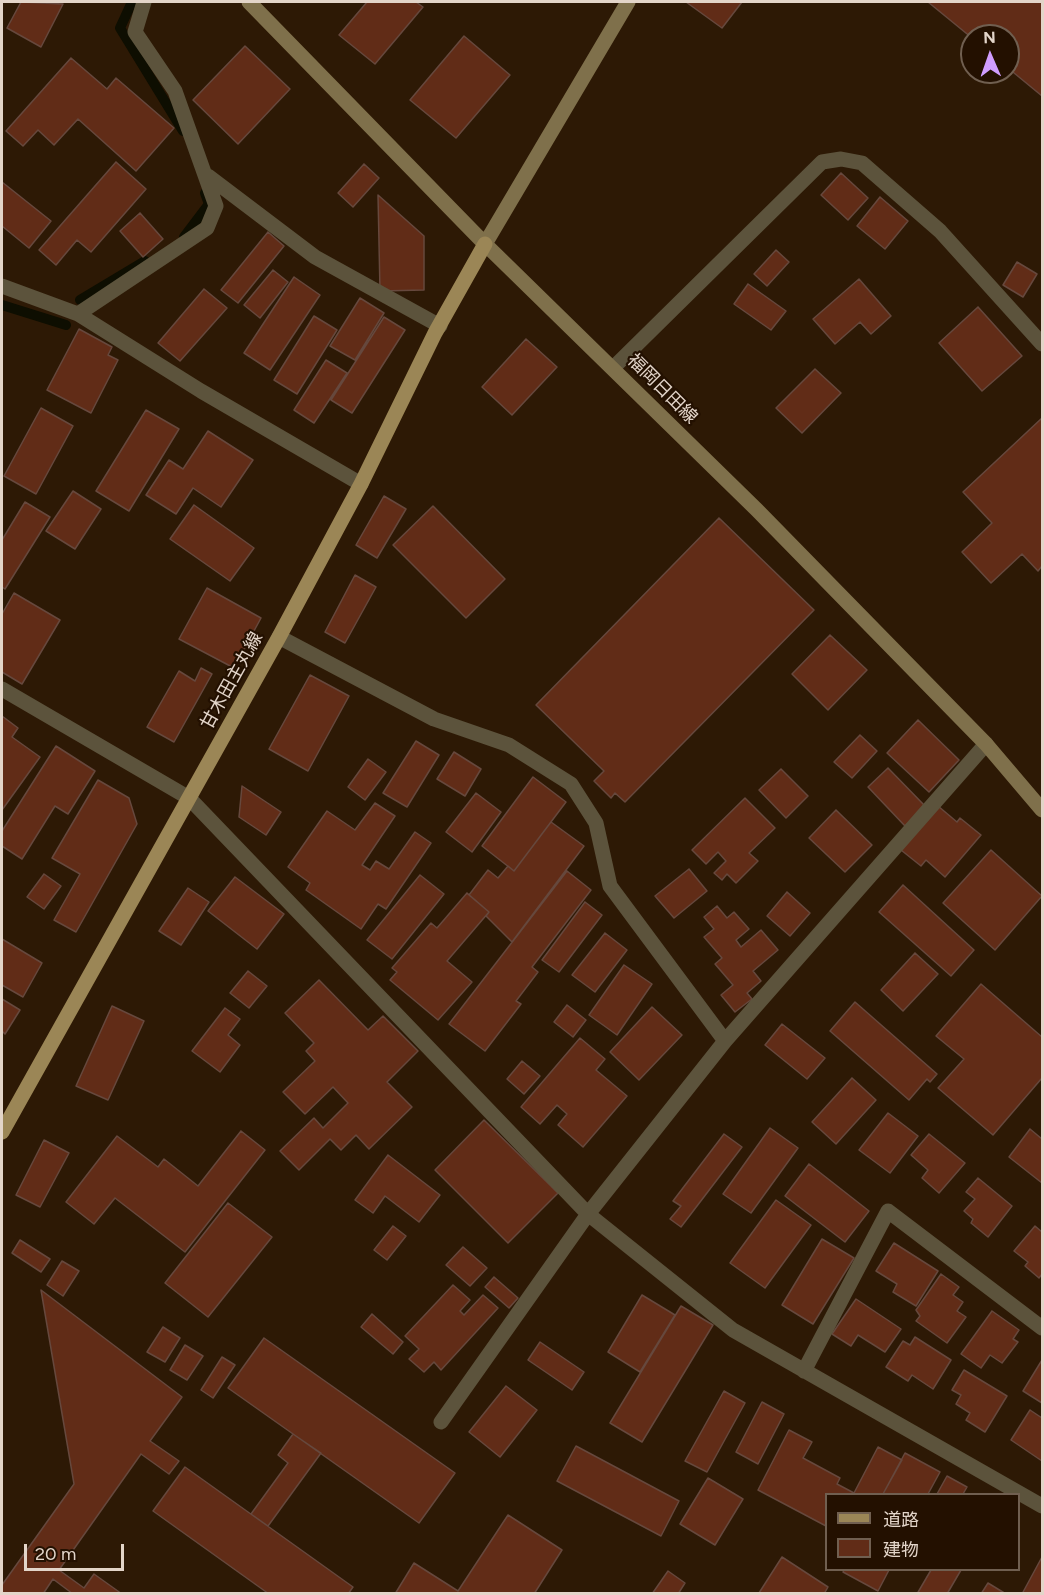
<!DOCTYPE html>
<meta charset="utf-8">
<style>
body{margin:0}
#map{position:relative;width:1044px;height:1595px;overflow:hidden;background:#2d1905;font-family:Figtree,"Noto Sans JP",sans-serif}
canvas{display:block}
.frame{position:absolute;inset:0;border:3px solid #e3d5c9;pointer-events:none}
.legend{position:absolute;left:825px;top:1493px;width:195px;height:78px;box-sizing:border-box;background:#231000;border:2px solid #705f50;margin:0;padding:8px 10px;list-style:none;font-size:18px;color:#e3d5c9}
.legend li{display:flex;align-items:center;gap:12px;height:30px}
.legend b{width:30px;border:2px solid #705f50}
.north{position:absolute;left:960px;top:24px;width:60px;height:60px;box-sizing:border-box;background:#231000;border:2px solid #705f50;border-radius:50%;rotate:358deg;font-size:16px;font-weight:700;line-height:24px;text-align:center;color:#e3d5c9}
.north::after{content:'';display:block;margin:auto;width:21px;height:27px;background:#d09dfe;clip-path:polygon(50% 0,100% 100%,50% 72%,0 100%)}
.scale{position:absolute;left:24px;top:1544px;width:100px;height:27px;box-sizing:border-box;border:3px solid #e3d5c9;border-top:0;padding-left:8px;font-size:18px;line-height:21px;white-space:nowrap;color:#e3d5c9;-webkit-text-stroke:4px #231000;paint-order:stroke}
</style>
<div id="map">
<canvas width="1044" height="1595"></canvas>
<div class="frame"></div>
<ul class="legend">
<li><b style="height:8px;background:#9b8656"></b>道路</li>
<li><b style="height:16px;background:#612c17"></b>建物</li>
</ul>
<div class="north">N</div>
<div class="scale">20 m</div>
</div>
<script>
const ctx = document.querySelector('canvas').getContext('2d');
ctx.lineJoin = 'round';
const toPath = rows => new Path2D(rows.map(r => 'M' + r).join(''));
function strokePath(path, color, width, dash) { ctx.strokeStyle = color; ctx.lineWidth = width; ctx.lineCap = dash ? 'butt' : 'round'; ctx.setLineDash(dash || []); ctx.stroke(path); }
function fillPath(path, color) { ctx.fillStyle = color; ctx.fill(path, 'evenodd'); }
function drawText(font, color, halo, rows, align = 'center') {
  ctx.font = font + ' Figtree,"Noto Sans JP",sans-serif'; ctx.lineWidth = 4.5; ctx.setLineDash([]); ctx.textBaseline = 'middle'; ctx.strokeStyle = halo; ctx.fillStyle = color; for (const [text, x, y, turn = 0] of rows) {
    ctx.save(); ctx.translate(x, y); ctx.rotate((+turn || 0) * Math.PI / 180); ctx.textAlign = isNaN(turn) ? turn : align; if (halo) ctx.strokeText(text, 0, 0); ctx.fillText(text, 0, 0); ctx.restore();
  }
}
strokePath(toPath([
 [132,2,120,28,183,131],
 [184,237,209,204,205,193],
 [80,300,145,261],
 [2,305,66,325]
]), '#0e0e01', 10);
const building = toPath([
 [21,2,63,4,41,47,7,28,21,2],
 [367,2,416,2,423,7,375,64,339,35,367,2],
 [686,2,742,2,722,28,686,2],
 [928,2,1042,2,1042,96,1008,68,1008,36,972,38,928,2],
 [464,36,510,75,456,138,410,100,464,36],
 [245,46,290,89,238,144,193,100,245,46],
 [71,58,107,89,116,78,174,128,136,171,78,119,54,145,38,130,23,146,6,131,71,58],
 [116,162,146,189,91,252,77,240,56,265,39,250,116,162],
 [364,164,379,178,353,207,338,193,364,164],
 [841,173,868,198,848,220,821,195,841,173],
 [2,182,51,221,29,248,2,226,2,182],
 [378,195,424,236,424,290,380,291,378,195],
 [880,197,908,221,885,249,857,226,880,197],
 [140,213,163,239,143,257,120,231,140,213],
 [268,232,284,246,238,303,221,290,268,232],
 [776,250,789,262,767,286,754,274,776,250],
 [1017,262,1037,274,1023,297,1003,285,1017,262],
 [273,270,288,282,260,318,244,305,273,270],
 [294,277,320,295,270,370,244,353,294,277],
 [859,279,891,316,871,334,860,322,835,344,813,319,859,279],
 [748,284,786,311,771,330,734,304,748,284],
 [204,289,227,308,180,361,158,343,204,289],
 [360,298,384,313,355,360,330,346,360,298],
 [978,307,1022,356,982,391,939,343,978,307],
 [314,316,337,330,297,394,274,380,314,316],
 [384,317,405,330,352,413,331,400,384,317],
 [79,329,112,347,108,355,118,360,91,413,47,390,79,329],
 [526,339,557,367,512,415,482,387,526,339],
 [326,360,347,373,314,423,294,410,326,360],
 [815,369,841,393,802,433,776,408,815,369],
 [41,408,73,426,36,494,4,476,41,408],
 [146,410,179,429,129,511,96,491,146,410],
 [1042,418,1042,566,1038,571,1022,554,991,583,962,552,992,523,963,492,1042,418],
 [208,431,253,460,221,507,193,488,176,514,146,495,169,460,183,469,208,431],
 [73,491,101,509,75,549,46,531,73,491],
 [384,496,406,509,377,558,356,545,384,496],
 [25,502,50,517,5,589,2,587,2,540,25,502],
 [194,505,254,548,230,581,170,539,194,505],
 [433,506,505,579,466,618,393,545,433,506],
 [719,518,814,610,625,802,615,793,611,798,594,781,604,771,536,705,719,518],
 [355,575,376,587,345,643,325,632,355,575],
 [207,588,261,618,234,668,179,639,207,588],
 [14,593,60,620,22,684,2,672,2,614,14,593],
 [830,635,867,670,828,710,792,674,830,635],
 [201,668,212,674,174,742,147,727,179,671,195,681,201,668],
 [310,675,349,696,308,771,269,749,310,675],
 [2,716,18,728,12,737,40,757,2,810,2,716],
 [918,720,959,760,929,792,887,753,918,720],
 [860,735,877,751,852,778,834,762,860,735],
 [416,741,439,755,407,807,383,793,416,741],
 [56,746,95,771,68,814,55,806,22,859,2,846,2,831,56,746],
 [454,752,481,769,465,796,437,779,454,752],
 [368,759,386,772,365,800,348,787,368,759],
 [888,768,926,807,905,826,868,787,888,768],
 [781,769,808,796,786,818,759,790,781,769],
 [533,777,566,802,514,871,482,846,533,777],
 [98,780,129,798,137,824,76,932,54,920,80,874,52,858,98,780],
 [242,786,281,812,266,835,239,817,242,786],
 [476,793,501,812,472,852,446,832,476,793],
 [745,798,775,828,749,853,758,861,736,883,727,874,722,880,714,873,726,861,718,852,706,864,692,850,745,798],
 [375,803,395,816,362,865,370,870,376,861,389,869,415,832,431,843,386,909,378,904,361,929,306,890,310,883,288,867,327,811,355,830,375,803],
 [938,806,957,822,960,818,981,835,945,877,926,860,921,866,901,850,938,806],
 [836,810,872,845,845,872,809,838,836,810],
 [551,822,584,846,512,942,486,916,489,912,469,895,488,870,498,878,508,866,514,871,551,822],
 [991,850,1042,896,995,950,943,903,991,850],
 [689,869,707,891,674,918,655,896,689,869],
 [567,871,591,890,532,967,538,972,516,1001,521,1004,485,1051,449,1024,567,871],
 [44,874,61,886,44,909,27,897,44,874],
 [420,875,444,894,392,959,367,940,420,875],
 [235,877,284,914,257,949,208,911,235,877],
 [903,885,974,950,951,976,879,912,903,885],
 [188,888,209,902,181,945,159,931,188,888],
 [787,892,810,913,790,936,767,916,787,892],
 [467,893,489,912,447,961,472,982,438,1020,390,980,397,972,392,968,431,923,437,928,467,893],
 [585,902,602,915,559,972,542,960,585,902],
 [717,906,727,918,734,912,749,929,736,940,741,947,761,930,778,950,753,971,761,981,747,993,752,999,735,1012,721,995,733,985,715,964,722,958,704,937,714,929,704,917,717,906],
 [605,933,627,950,595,992,572,975,605,933],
 [2,939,42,963,23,997,2,985,2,939],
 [915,953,938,974,903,1011,881,990,915,953],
 [624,965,652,984,617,1035,589,1015,624,965],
 [248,971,267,986,249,1008,230,993,248,971],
 [319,980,368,1030,383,1016,418,1051,387,1082,412,1107,369,1149,356,1135,341,1150,330,1139,299,1170,280,1151,314,1118,323,1128,348,1103,333,1087,305,1114,283,1092,315,1061,306,1051,314,1043,285,1013,319,980],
 [981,984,1042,1037,1042,1078,993,1135,938,1088,964,1059,936,1036,981,984],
 [2,999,20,1010,5,1034,2,1031,2,999],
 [855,1002,937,1074,930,1082,927,1079,909,1100,830,1031,855,1002],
 [567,1005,586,1020,573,1037,554,1022,567,1005],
 [112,1006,144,1021,108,1100,76,1086,112,1006],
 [652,1007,682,1035,639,1080,610,1052,652,1007],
 [225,1008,240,1019,228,1035,240,1045,220,1072,192,1051,225,1008],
 [782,1024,825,1058,807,1079,765,1045,782,1024],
 [580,1038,605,1059,596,1070,627,1096,583,1147,558,1125,567,1114,557,1105,540,1124,521,1107,580,1038],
 [522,1061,540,1076,524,1094,507,1079,522,1061],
 [852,1078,876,1100,836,1144,812,1122,852,1078],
 [888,1113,918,1136,890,1173,859,1150,888,1113],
 [484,1120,558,1193,508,1243,435,1170,484,1120],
 [770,1128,798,1148,751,1213,723,1194,770,1128],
 [1030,1129,1042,1139,1042,1183,1009,1157,1030,1129],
 [241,1131,265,1150,185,1252,115,1198,94,1224,66,1202,117,1136,158,1167,164,1159,198,1186,241,1131],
 [724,1134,742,1147,681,1227,670,1219,681,1206,673,1201,724,1134],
 [929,1134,965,1163,939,1193,922,1178,928,1170,911,1155,929,1134],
 [44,1140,69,1153,40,1207,16,1195,44,1140],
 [388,1155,440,1195,419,1222,385,1196,373,1213,355,1200,388,1155],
 [809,1164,869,1211,845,1242,785,1196,809,1164],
 [978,1178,1012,1206,988,1237,971,1223,973,1219,964,1211,975,1199,966,1192,978,1178],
 [776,1200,811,1225,765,1288,730,1263,776,1200],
 [228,1203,272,1237,208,1317,165,1283,228,1203],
 [393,1226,406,1236,387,1260,374,1250,393,1226],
 [1035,1226,1042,1232,1042,1274,1039,1278,1025,1266,1028,1262,1014,1251,1035,1226],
 [822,1239,854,1258,813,1324,782,1305,822,1239],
 [20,1240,50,1259,41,1272,12,1253,20,1240],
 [894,1243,938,1271,916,1306,893,1292,897,1284,876,1271,894,1243],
 [463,1247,487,1268,470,1286,446,1265,463,1247],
 [62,1261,79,1271,63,1296,47,1285,62,1261],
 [941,1274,959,1287,953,1295,963,1302,957,1311,966,1317,947,1343,916,1321,920,1316,916,1310,941,1274],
 [494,1277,518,1298,509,1308,485,1287,494,1277],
 [453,1285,470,1300,460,1311,464,1315,483,1295,498,1308,441,1370,434,1362,424,1372,409,1359,419,1349,405,1336,453,1285],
 [41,1290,182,1397,150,1441,179,1461,169,1474,141,1454,59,1570,84,1588,94,1574,122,1594,73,1594,53,1579,43,1594,2,1594,2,1585,74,1484,41,1290],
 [642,1295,675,1315,640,1372,608,1352,642,1295],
 [856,1299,901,1329,885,1352,858,1335,851,1346,832,1334,856,1299],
 [681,1306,713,1325,642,1442,610,1423,681,1306],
 [992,1311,1019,1330,1013,1339,1018,1342,1002,1363,990,1355,981,1368,961,1354,992,1311],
 [372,1314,403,1342,393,1354,361,1327,372,1314],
 [163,1327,180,1338,165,1362,147,1352,163,1327],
 [915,1337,951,1360,933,1389,912,1375,908,1381,886,1367,903,1341,910,1345,915,1337],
 [264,1338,455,1473,419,1523,228,1388,264,1338],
 [540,1342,584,1372,572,1390,528,1360,540,1342],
 [185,1345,203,1356,187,1380,170,1370,185,1345],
 [222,1357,235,1365,213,1398,201,1390,222,1357],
 [1042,1360,1042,1403,1023,1391,1042,1360],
 [964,1370,1007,1396,985,1432,966,1420,970,1413,956,1404,961,1395,952,1390,964,1370],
 [506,1386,537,1410,500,1457,469,1432,506,1386],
 [724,1391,745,1403,707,1472,685,1461,724,1391],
 [762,1402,784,1414,758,1464,736,1452,762,1402],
 [1030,1410,1042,1418,1042,1461,1011,1440,1030,1410],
 [789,1430,812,1442,803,1458,840,1478,837,1484,854,1493,878,1447,902,1460,883,1494,826,1494,826,1526,758,1490,789,1430],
 [293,1434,321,1453,268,1526,251,1514,288,1463,278,1455,293,1434],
 [576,1446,679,1501,661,1536,557,1481,576,1446],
 [905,1453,940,1472,928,1494,883,1494,905,1453],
 [185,1467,353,1587,348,1594,269,1594,153,1511,185,1467],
 [947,1476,967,1487,963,1494,937,1494,947,1476],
 [708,1478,743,1499,715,1545,680,1524,708,1478],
 [508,1515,562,1550,534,1594,395,1594,414,1563,458,1591,508,1515],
 [782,1557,828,1587,824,1594,759,1593,782,1557],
 [1042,1557,1042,1594,1022,1594,1042,1557],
 [844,1570,889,1570,878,1591,843,1572,844,1570],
 [931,1570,961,1570,947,1594,917,1594,931,1570],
 [668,1571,685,1583,678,1594,652,1594,668,1571],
 [988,1583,1006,1594,981,1594,988,1583]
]);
fillPath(building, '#612c17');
strokePath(building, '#66483d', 1.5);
strokePath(toPath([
 [208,176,315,257,440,326],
 [2,286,78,314,201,391,361,484],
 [78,314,207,228,216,206,175,91,135,32,144,2],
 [613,368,822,162,841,159,862,163,940,231,1042,344],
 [279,637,434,719,509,745,571,784,596,823,610,886,725,1041],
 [2,689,189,798,588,1214,733,1330,1042,1506],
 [804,1371,888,1211,1042,1328],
 [441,1422,588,1214,725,1041,986,744]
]), '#5c533c', 15);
strokePath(toPath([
 [249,2,485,244,757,510,986,744,1042,810],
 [485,244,628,2]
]), '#7f704b', 15);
strokePath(toPath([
 [2,1132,279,637,361,484,435,333,485,244]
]), '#9b8656', 15);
drawText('18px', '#e3d5c9', '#231000', [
 ["福岡日田線",662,389,45],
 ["甘木田主丸線",232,681,-61]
]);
</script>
